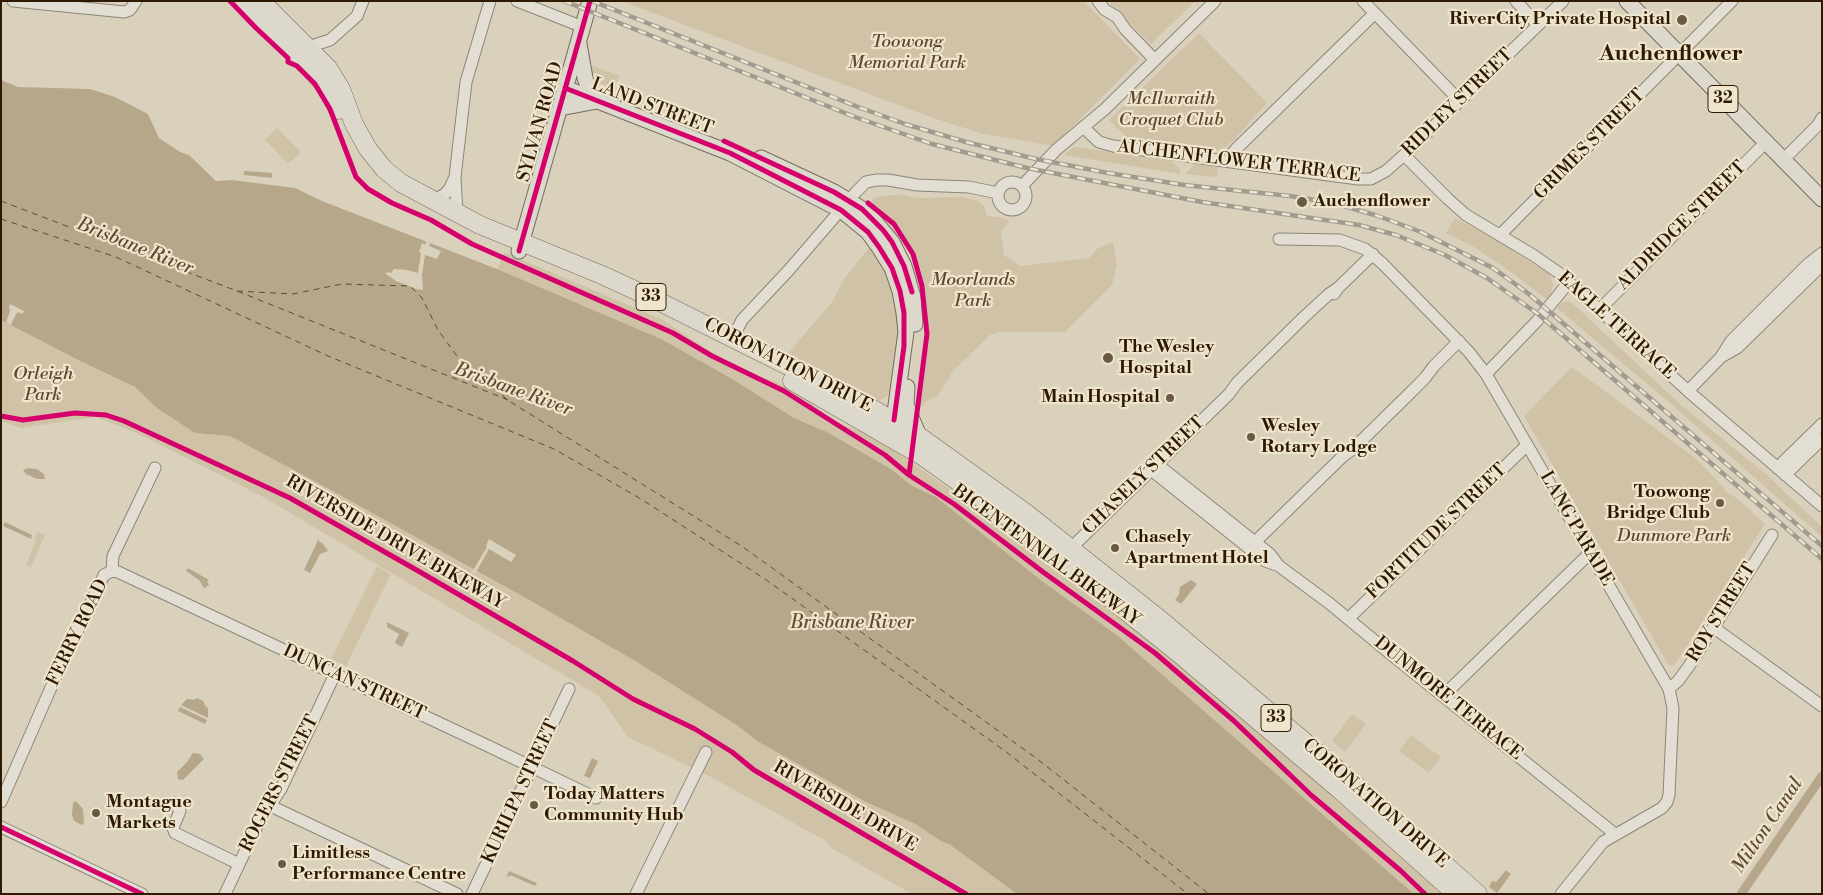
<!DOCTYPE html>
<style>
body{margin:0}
#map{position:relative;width:1823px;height:895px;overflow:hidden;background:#dad1bd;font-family:"Libre Bodoni",serif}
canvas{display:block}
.frame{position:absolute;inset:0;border:2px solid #2e1a03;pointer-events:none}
</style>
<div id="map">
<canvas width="1823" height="895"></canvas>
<div class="frame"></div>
</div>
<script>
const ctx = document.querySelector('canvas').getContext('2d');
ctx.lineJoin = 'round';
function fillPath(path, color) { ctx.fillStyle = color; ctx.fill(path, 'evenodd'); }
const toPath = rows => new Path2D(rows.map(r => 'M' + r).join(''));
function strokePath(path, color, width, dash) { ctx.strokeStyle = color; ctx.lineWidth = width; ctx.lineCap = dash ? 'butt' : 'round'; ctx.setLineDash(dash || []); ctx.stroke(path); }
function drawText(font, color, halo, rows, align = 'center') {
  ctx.font = font + ' "Libre Bodoni",serif'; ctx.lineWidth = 4.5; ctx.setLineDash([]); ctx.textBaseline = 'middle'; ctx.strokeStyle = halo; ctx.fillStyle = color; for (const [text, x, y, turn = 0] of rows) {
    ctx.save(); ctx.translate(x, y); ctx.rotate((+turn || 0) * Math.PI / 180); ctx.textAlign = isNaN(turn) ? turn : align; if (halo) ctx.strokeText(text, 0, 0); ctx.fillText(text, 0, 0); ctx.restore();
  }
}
fillPath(toPath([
 [621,1,1084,1,1140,59,1053,146,983,134,933,118],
 [1113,1,1195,1,1151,44,1110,4],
 [1199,33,1267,103,1234,140,1226,146,1213,152,1131,141,1109,120],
 [590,65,620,76,614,90,595,81,592,78],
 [277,128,301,152,288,164,265,140],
 [1076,147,1171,161,1179,168,1181,174,1064,155,1072,148],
 [1196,163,1218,166,1217,177,1185,174],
 [901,194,916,198,961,197,978,201,984,206,987,216,1005,218,1009,221,1001,232,1004,255,1020,266,1089,258,1097,249,1113,242,1117,264,1112,285,1065,332,1000,332,990,335,953,371,938,395,925,402,917,412,929,335,925,286,919,265,905,238,892,222,872,202,873,199,877,197],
 [1455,218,1498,241,1550,275,1553,285,1550,300,1549,301,1504,267,1472,246,1446,233],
 [871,245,893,286,899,328,893,386,889,394,883,399,873,401,784,358,832,302,844,279],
 [504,252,661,319,713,353,761,378,776,382,798,393,834,421,874,437,1021,538,1112,607,1319,780,1445,894,1414,894,1118,636,1042,581,936,497,912,486,891,469,827,432,794,418,734,380,497,269],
 [1570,301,1682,406,1767,475,1822,527,1822,537,1671,404,1557,308,1562,302],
 [1,320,80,361,135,387,195,433,230,436,329,489,531,601,637,662,738,726,757,741,864,801,915,824,941,841,949,844,1017,894,912,894,833,849,824,840,711,777,628,737,599,696,265,498,139,434,96,417,21,428,1,421],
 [1572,367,1694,457,1713,476,1726,491,1739,500,1765,524,1674,666,1668,664,1524,416],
 [37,532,45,535,31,567,26,565,36,541,34,539],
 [377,566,391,574,346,666,331,659],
 [1352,714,1366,724,1345,752,1332,741],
 [1411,735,1441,757,1429,773,1399,751]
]), '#d0c2a6');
fillPath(toPath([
 [1,80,18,87,90,89,115,97,148,114,159,138,180,152,189,155,216,181,232,180,295,188,322,201,497,269,661,339,734,380,794,418,827,432,891,469,912,486,936,497,1042,581,1118,636,1414,894,1017,894,949,844,941,841,915,824,864,801,757,741,738,726,637,662,531,601,329,489,230,436,195,433,157,408,135,387,80,361,1,320],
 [244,171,272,173,272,178,244,175],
 [28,468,37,469,44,474,45,479,37,479,26,474,23,470],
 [5,522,32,535,31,539,3,526],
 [318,540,323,544,328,551,320,554,310,573,304,570],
 [188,568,209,580,207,582,209,585,204,588,199,580,186,571],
 [1191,580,1197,584,1181,604,1175,600,1179,594,1180,587],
 [387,622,409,633,402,647,395,643,399,634,387,627],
 [197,698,203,701,206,707,208,708,208,718,181,705,187,699,194,700],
 [180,707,207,720,205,724,178,711],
 [193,753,200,754,204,759,183,780,178,779,177,772,187,762],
 [592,758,598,761,590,778,584,776],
 [76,801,83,809,84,823,82,825,74,821,72,815,73,803],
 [1506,870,1511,874,1497,893,1489,887,1492,881,1496,882],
 [509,871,537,883,535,886,510,875,509,877,507,876]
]), '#b6a78b');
fillPath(toPath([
 [428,238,431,240,429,246,441,251,437,259,425,255,422,275,423,290,420,289,419,290,396,281,386,274,387,272,391,273,394,269,407,270,418,273,421,253,419,252,422,243,425,245],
 [10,304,24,311,22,314,19,312,16,314,11,325,6,322,10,311,9,306],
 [489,539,516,555,511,562,489,549,475,574,472,572,487,547,486,546]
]), '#dad1bd');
strokePath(toPath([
 [1741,894,1822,776]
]), '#b6a78b', 9);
strokePath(toPath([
 [1,201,237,291,508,400],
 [1,219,116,257,328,356,554,449,641,499,765,579,1005,751,1188,894],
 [237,291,293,294,342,284,410,286,422,298,438,330,462,363,509,401,743,547,1036,758,1209,894]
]), '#5e4b31', 1, [6, 5]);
const minor = toPath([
 [13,1,124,12,130,10,136,1],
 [517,1,583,27],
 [1098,1,1105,10,1117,17,1125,29,1155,60],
 [1363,1,1460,101],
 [1516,1,1538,25],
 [308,47,330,40,357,16,363,1],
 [1083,127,1099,142,1113,146,1358,179,1371,179,1386,171,1404,155,1563,1],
 [1404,155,1448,199,1466,215,1533,255,1559,273,1688,391,1822,506],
 [1783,160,1818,125,1822,118],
 [1230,162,1231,155,1236,149,1375,13],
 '998 196a14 14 0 1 1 28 0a14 14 0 1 1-28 0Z',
 [1022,186,1056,150,1105,109,1215,1],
 [432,201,445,194,450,188,455,177],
 [457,214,455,177,466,82,490,1],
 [1500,235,1732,1],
 [1279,239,1340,240,1365,249,1382,263,1469,352,1486,374,1669,689,1673,708,1669,795,1667,802,1662,808,1603,842,1561,894],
 [1334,294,1338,288,1373,254],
 [1600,309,1766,142],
 [736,339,737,330,742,320,788,271,857,191,866,182,877,180,888,180,917,185,969,187,998,193],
 [1721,357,1731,341,1808,264,1822,253],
 [1486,374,1537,321,1569,282],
 [1688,391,1721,357,1737,348,1822,265],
 [1157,464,1270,554,1279,566,1329,603,1393,656,1615,834],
 [1777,468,1822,424],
 [1151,470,1265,561,1279,566],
 [1785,475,1822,439],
 [1255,542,1342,457,1354,448,1407,396,1425,378,1434,366,1459,341],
 [1067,552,1229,394,1237,383,1304,317,1329,294,1338,288],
 [112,571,118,572,486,745,596,798],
 [1348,619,1527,445],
 [1713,627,1822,706],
 [1669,689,1678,681,1689,666,1772,535],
 [1443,696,1590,553],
 [1,802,53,683,104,575,112,571,113,556,155,468],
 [175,803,180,811,173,828,175,833,239,864],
 [270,804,277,809,457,894],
 [1,827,142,894],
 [225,894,259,822,281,789,335,674],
 [472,894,569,689],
 [636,894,706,752]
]);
const major = toPath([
 [1627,1,1822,199],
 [579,44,585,78,589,88],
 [565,88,730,153,841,210,868,232,879,247,892,268,900,291,904,313,906,332,894,420,896,431],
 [560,108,597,101],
 [761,158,834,192,862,209,871,217,892,242,904,266,913,297,915,324],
 [519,251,590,1],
 [907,387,906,405,919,436]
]);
const highway = toPath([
 [241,1,315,73,328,90,338,110],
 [261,1,328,68,341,89,354,124,368,149,384,169,401,183,480,225,602,275,652,298,868,406,919,436,1026,513,1162,621,1350,780,1478,894],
 [792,381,922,456,1012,520,1177,652,1341,791,1456,894]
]);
strokePath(minor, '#8c8577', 13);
strokePath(major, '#746c5e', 17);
strokePath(highway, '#746c5e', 19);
strokePath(minor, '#e2ded3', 11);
strokePath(major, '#ddd8cc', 15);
strokePath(highway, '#ddd8cc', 18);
const rail = toPath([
 [564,1,855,117,932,144,1027,168,1202,202,1359,225,1396,235,1445,255,1487,278,1538,314,1822,559],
 [592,1,858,107,905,124,966,142,1036,159,1108,173,1184,185,1290,196,1334,203,1378,216,1421,232,1493,268,1529,294,1822,546]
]);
strokePath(rail, '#a09a90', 4.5);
strokePath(rail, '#efe4cc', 2.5, [8]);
strokePath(toPath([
 [230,1,256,28,288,58,288,62,297,66,315,84,330,109,356,177,368,189,392,203,431,220,472,244,673,333,712,356,784,391,885,455,909,475,954,504,1043,572,1155,653,1234,721,1311,795,1401,871,1425,894],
 [565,88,730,153,841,210,868,232,879,247,892,268,900,291,904,313,904,346,894,420],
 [724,141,834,192,862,209,883,230,892,242,904,266,912,292],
 [868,203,894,224,913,254,922,286,927,334,909,475],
 [519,251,590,1],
 [1,416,23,420,75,413,106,415,124,421,290,498,420,572,573,661,633,699,695,729,732,752,754,770,966,894],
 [1,827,142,894]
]), '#d6006c', 5);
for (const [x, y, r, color] of [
 [1682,20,6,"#6a5a44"],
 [1302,202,6,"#6a5a44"],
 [1108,358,6,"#6a5a44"],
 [1170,398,5,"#6a5a44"],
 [1251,437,5,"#6a5a44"],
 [1720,503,5,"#6a5a44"],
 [1115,548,5,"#6a5a44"],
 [534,805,5,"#6a5a44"],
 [96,813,5,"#6a5a44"],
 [282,864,5,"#6a5a44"]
]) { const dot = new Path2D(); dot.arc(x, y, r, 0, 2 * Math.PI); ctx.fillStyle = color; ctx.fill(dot); strokePath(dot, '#efe4cc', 2); }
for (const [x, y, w] of [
 [1723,99,30],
 [651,297,30],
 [1276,718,30]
]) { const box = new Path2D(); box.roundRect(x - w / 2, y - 13.5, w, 27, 4); ctx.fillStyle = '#efe4cc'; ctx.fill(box); strokePath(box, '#2e1a03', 1); }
drawText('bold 16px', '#2e1a03', null, [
 ["32",1723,99],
 ["33",651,297],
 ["33",1276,718]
]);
drawText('bold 18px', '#2e1a03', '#efe4cc', [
 ["RiverCity Private Hospital",1671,20,"right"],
 ["Auchenflower",1313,202],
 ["The Wesley",1119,348],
 ["Hospital",1119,369],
 ["Main Hospital",1160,398,"right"],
 ["Wesley",1261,427],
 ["Rotary Lodge",1261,448],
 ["Toowong",1710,493,"right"],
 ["Bridge Club",1710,514,"right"],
 ["Chasely",1125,538],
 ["Apartment Hotel",1125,559],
 ["Today Matters",544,795],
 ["Community Hub",544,816],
 ["Montague",106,803],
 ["Markets",106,824],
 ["Limitless",292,854],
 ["Performance Centre",292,875]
], 'left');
drawText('italic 18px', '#5c482e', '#efe4cc', [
 ["Toowong",907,43],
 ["Memorial Park",907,64],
 ["McIlwraith",1171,100],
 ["Croquet Club",1171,121],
 ["Moorlands",973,281],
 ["Park",973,302],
 ["Orleigh",43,375],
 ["Park",43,396],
 ["Dunmore Park",1674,537]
]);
drawText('18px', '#2e1a03', '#efe4cc', [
 ["RIDLEY STREET",1458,103,-44],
 ["LAND STREET",652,107,21],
 ["SYLVAN ROAD",541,122,-74],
 ["GRIMES STREET",1590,145,-45],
 ["AUCHENFLOWER TERRACE",1239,162,7],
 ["ALDRIDGE STREET",1682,226,-45],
 ["EAGLE TERRACE",1616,326,42],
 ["CORONATION DRIVE",788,366,27],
 ["CHASELY STREET",1144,476,-44],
 ["LANG PARADE",1576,529,60],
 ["FORTITUDE STREET",1437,532,-44],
 ["RIVERSIDE DRIVE BIKEWAY",395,543,30],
 ["BICENTENNIAL BIKEWAY",1046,556,36],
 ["ROY STREET",1722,613,-58],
 ["FERRY ROAD",78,633,-64],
 ["DUNCAN STREET",354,683,25],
 ["DUNMORE TERRACE",1448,699,39],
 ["ROGERS STREET",280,784,-63],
 ["KURILPA STREET",521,792,-65],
 ["CORONATION DRIVE",1375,804,41],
 ["RIVERSIDE DRIVE",845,807,30]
]);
drawText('italic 19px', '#5e4b31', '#efe4cc', [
 ["Brisbane River",135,247,22],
 ["Brisbane River",513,390,20],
 ["Brisbane River",852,623],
 ["Milton Canal",1768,826,-56]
]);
drawText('bold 22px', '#2e1a03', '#efe4cc', [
 ["Auchenflower",1671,55]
]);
</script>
